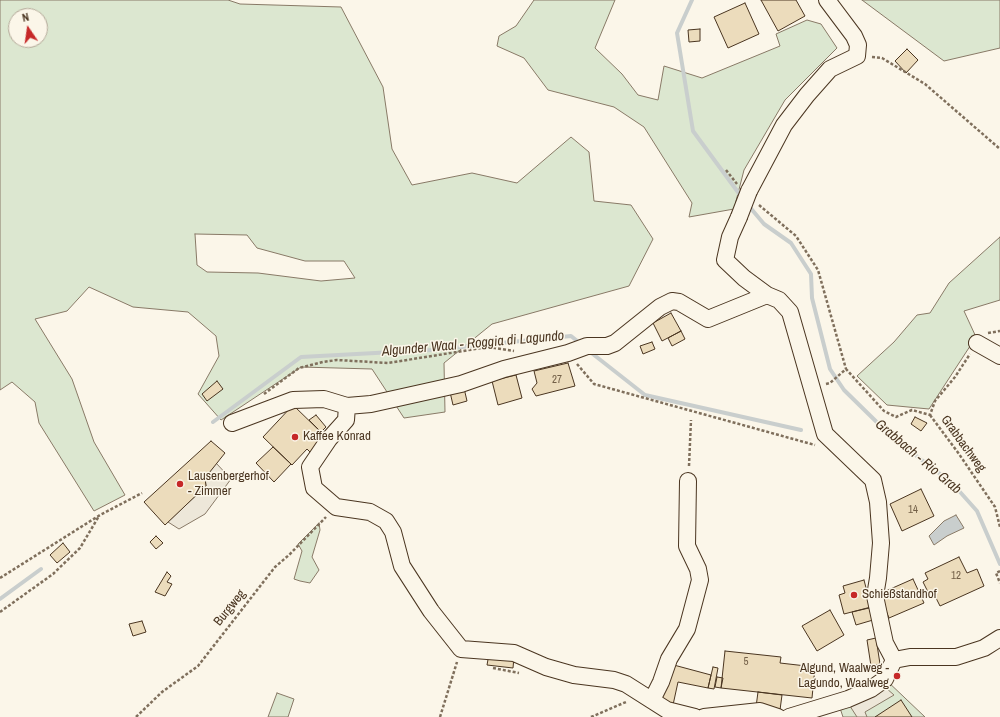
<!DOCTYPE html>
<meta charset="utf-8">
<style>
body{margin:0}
#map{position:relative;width:1000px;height:717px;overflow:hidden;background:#fbf6e9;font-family:"Archivo Narrow",sans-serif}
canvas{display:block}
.north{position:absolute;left:8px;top:8px;width:40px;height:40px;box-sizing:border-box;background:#fbf6e9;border:1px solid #b4a999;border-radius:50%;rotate:347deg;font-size:11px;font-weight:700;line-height:16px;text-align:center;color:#4a3520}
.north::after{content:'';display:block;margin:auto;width:14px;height:18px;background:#c62828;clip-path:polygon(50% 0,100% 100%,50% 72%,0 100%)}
</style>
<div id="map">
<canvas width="1000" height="717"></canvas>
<div class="north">N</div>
</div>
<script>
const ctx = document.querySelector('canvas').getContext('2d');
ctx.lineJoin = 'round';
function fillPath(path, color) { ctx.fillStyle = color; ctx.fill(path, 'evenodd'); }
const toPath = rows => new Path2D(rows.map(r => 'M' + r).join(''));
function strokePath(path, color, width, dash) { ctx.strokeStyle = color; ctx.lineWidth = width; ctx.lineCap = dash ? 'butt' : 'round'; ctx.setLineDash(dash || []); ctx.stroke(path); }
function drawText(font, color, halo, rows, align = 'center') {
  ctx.font = font + ' "Archivo Narrow",sans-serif'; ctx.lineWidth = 3; ctx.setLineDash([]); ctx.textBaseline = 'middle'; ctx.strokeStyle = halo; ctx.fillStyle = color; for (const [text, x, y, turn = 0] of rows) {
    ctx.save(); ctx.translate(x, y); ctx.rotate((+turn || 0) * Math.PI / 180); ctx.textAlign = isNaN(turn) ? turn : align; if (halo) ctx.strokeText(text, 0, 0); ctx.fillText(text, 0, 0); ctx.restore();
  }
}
const green = toPath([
 [0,0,228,0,240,4,341,7,383,87,392,149,412,185,472,173,517,183,571,137,589,152,594,201,631,205,653,239,629,286,492,324,444,363,445,412,404,418,372,369,301,367,221,420,198,394,219,356,216,336,188,312,133,307,89,287,67,311,35,319,72,379,94,442,125,495,94,511,39,423,35,402,12,382,0,390,0,0],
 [16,16,40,16,40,40,16,40,16,16],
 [195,234,247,235,257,248,305,261,344,261,355,278,321,281,258,273,207,272,197,265,195,234],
 [534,0,615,0,595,48,622,74,638,95,658,100,664,66,702,78,780,46,776,34,807,20,821,24,837,48,785,100,744,170,734,209,689,217,692,203,644,127,614,107,548,90,524,58,497,46,499,36,516,26,534,0],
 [862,0,1000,0,1000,48,944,61,862,0],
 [1000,237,1000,300,964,311,976,337,929,409,887,405,857,376,894,342,917,315,930,313,949,283,1000,237],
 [319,523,320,530,312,557,319,570,310,583,300,581,294,579,302,551,298,544,319,523],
 [885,679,925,717,843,717,838,702,885,679],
 [277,693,294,699,288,717,268,717,277,693]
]);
fillPath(green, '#dce7d0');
strokePath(green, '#887966', 1);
const parking = toPath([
 [216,463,231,479,205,514,179,529,168,522,206,486,205,478,216,463],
 [886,688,894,695,865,712,867,717,857,717,848,703,886,688]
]);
fillPath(parking, '#ede7d9');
strokePath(parking, '#887966', 1);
const water = toPath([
 [956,515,964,528,947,536,934,545,929,536,944,521,956,515]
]);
fillPath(water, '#c9cecd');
strokePath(water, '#887966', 1);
strokePath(toPath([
 [692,0,677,33,693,131,743,199],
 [748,205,764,224,791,243,811,274,812,298,830,369,844,390,893,438,952,483,977,511,1000,564],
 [589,351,645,395,801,430],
 [213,422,301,357,431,350,571,336,581,344],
 [0,599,41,569]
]), '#c9cecd', 4);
const building = toPath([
 [761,0,796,0,805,16,778,31,761,0],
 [745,3,759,34,728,48,714,17,745,3],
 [700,29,700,41,689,42,688,30,700,29],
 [907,49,918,60,906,73,895,61,907,49],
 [671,313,681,331,662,341,653,323,671,313],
 [681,331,685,339,672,346,668,338,681,331],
 [652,342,655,349,643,354,640,346,652,342],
 [568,363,575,386,536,396,532,389,537,383,534,371,568,363],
 [516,375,522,398,498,405,492,381,516,375],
 [217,381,223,389,207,401,202,394,217,381],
 [464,388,467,401,453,405,450,392,464,388],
 [293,405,327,438,312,454,307,449,292,465,263,437,293,405],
 [316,415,326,427,321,432,309,420,316,415],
 [915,417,927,423,921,431,911,424,915,417],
 [211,441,225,453,205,478,206,486,165,525,144,502,211,441],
 [273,447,291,464,274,482,256,463,273,447],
 [921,489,934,516,902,531,890,504,921,489],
 [156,536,163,543,156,549,150,542,156,536],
 [63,543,70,552,57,563,50,555,63,543],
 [959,557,967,573,977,569,984,586,940,606,933,592,929,594,923,582,928,579,925,573,959,557],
 [167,572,171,576,167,582,172,584,165,596,155,592,167,572],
 [913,579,924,603,889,618,879,594,913,579],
 [864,580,871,607,844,614,839,595,845,593,843,586,864,580],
 [869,608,873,620,856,625,852,612,869,608],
 [830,610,844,635,817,651,802,626,830,610],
 [142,621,146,632,133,636,129,624,142,621],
 [876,638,880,664,871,666,867,640,876,638],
 [725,651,781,657,780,663,815,667,812,698,721,688,725,651],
 [489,654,514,657,513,668,487,665,489,654],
 [670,664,711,675,708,688,678,682,673,705,660,701,670,664],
 [713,667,718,668,714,689,708,688,713,667],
 [717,677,723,678,721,688,715,687,717,677],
 [758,692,782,695,780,710,756,707,758,692],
 [901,700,912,717,875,717,901,700]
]);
fillPath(building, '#ecdcbc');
strokePath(building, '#4a3520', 1);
const minor = toPath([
 [749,191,784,125,807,95,830,69,857,56,858,45,854,36,827,0],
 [739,217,730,237,725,260,744,278,767,295,779,300,790,312,825,434,873,480,878,502,881,543,878,578,875,596,885,643,894,660],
 [977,343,1000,356],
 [347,406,371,404,461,384,504,369,568,353,587,346,607,346,615,343,660,307,672,301,679,302,708,319,767,295],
 [232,423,293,400,324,399,347,406,346,420,329,439,310,467,314,488,336,507,370,512,386,521,393,532,402,566,431,611,461,649,514,653,546,667,574,675,614,680,626,684,667,710,695,717],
 [894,660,910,657,956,657,984,648,1000,638],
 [652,700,661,682,669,659,687,629,700,580,698,569,687,546,688,481],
 [704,717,760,711,778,717],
 [789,717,848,699,871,689,885,679,894,660]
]);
strokePath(minor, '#4a3520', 18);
strokePath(toPath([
 [872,57,882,58,925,84,1000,149],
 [726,170,737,184],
 [759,205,796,236,818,270,846,369],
 [988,333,1000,331],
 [577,364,594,384,815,445],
 [826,384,830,383,846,369,884,411,896,417,912,410,930,415,935,401,955,377,970,354],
 [264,394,299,368,323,362,337,360,388,363,488,347,514,351],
 [930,415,959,454,995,507,1000,527],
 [689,466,691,420],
 [1000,571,996,573,1000,583],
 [0,578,100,515,142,493],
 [0,612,53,574,80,548,99,516],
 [493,668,519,673],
 [136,717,162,692,198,666,275,567,289,555,326,517],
 [440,717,457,662],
 [591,717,626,702]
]), '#7f6f5c', 2.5, [3, 2]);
strokePath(minor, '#fbf6e9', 16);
const minorBridge = toPath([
 [739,217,749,191]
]);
strokePath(minorBridge, '#4a3520', 18, []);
strokePath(minorBridge, '#fbf6e9', 16);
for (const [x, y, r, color] of [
 [295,437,4,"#c62828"],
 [180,484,4,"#c62828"],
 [854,595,4,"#c62828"],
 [897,676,4,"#c62828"]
]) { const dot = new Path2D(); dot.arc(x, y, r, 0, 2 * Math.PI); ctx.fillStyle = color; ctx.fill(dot); strokePath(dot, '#fbf6e9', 1.5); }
drawText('11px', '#725f47', null, [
 ["27",557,380],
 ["14",913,510],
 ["12",956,576],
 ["5",746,662]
]);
drawText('13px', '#4a3520', '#fbf6e9', [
 ["Kaffee Konrad",303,437],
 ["Lausenbergerhof",188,477],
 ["- Zimmer",188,492],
 ["Schießstandhof",862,595],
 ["Algund, Waalweg -",889,669,"right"],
 ["Lagundo, Waalweg",889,684,"right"]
], 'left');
drawText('13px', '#4a3520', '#fbf6e9', [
 ["Grabbachweg",963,444,54],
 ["Burgweg",230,608,-51]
]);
drawText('italic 14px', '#4a3520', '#fbf6e9', [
 ["Algunder Waal - Roggia di Lagundo",473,344,-5],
 ["Grabbach - Rio Grab",918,457,40]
]);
</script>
